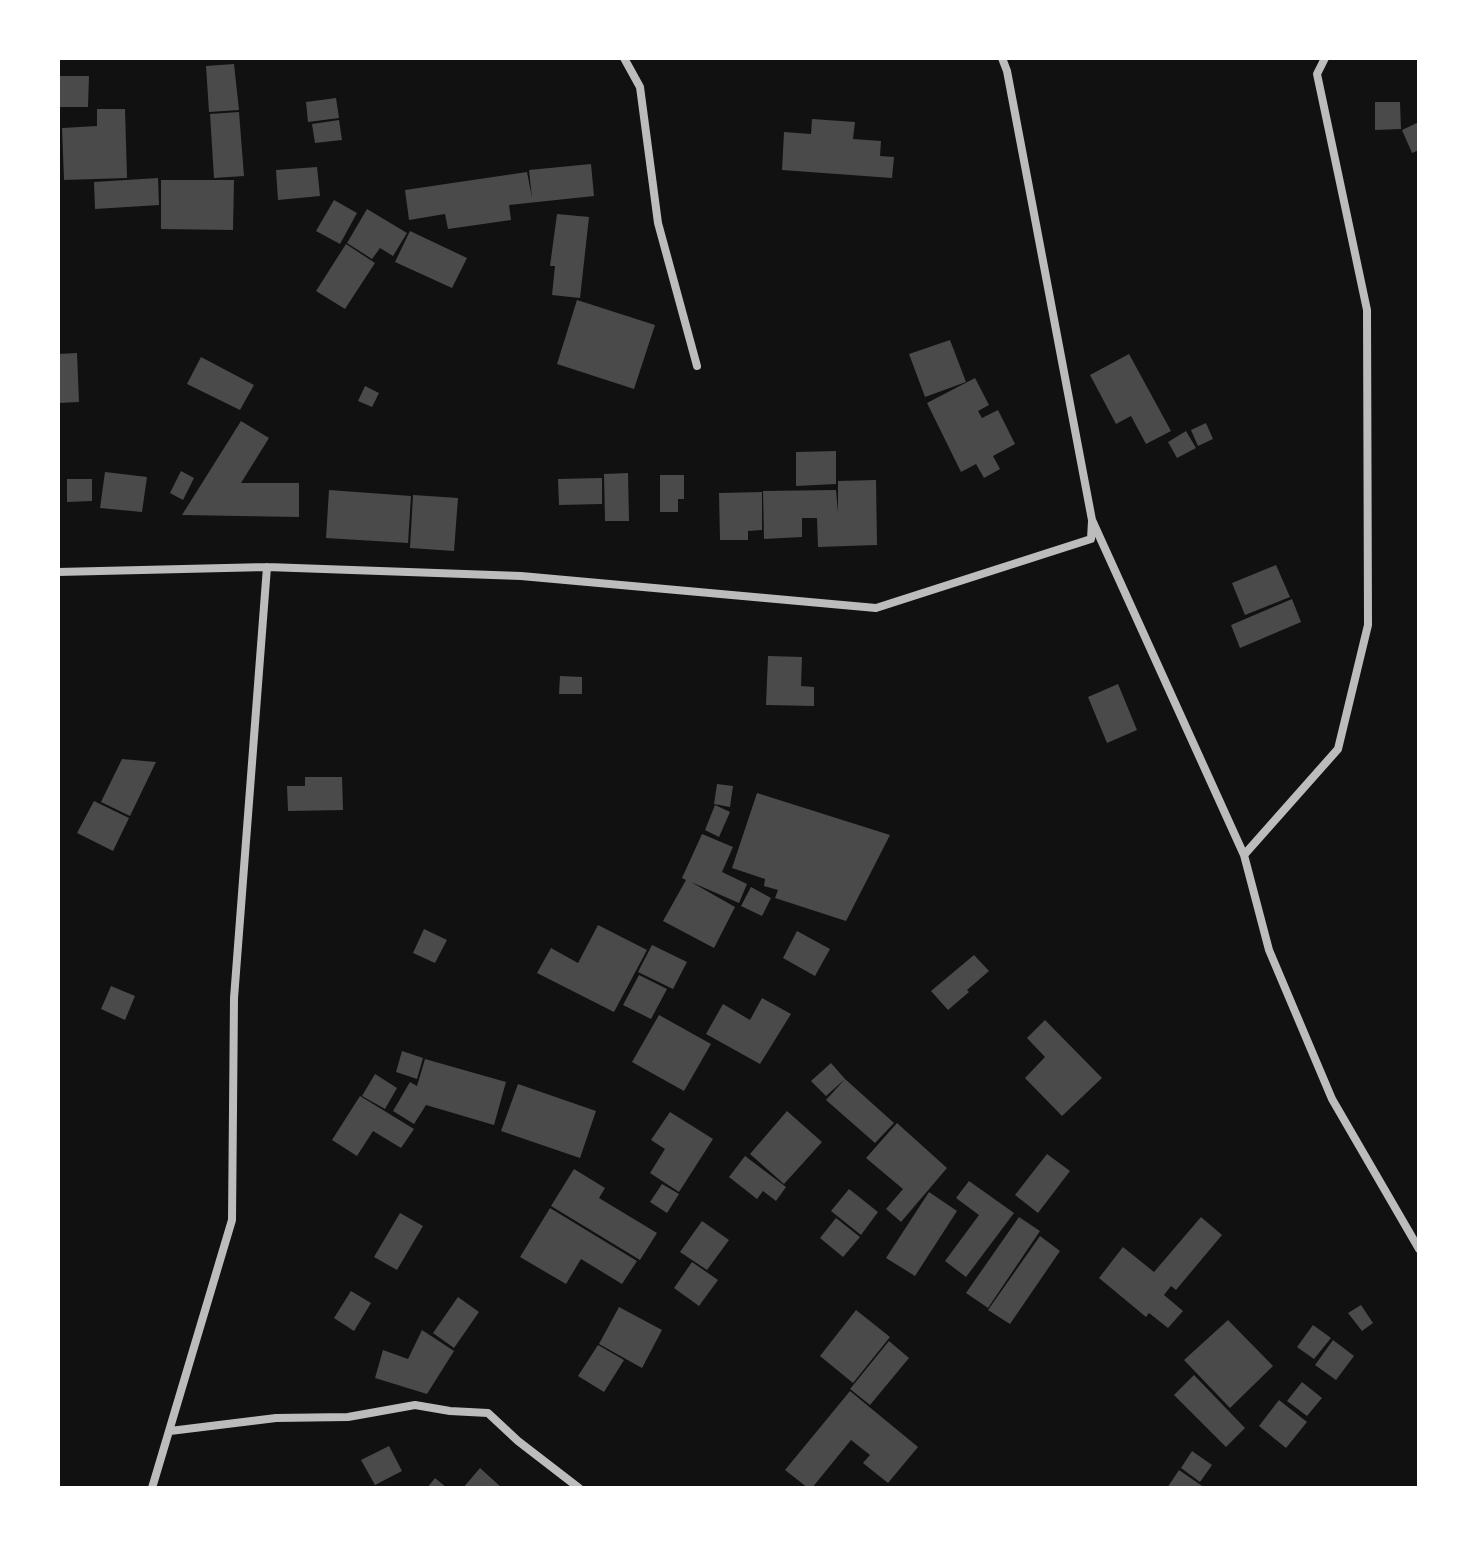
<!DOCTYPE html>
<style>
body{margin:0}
#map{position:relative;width:1477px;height:1546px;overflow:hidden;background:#111;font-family:Helvetica,sans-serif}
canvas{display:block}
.frame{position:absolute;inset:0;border:60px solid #fff;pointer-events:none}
</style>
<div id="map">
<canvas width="1477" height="1546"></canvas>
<div class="frame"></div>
</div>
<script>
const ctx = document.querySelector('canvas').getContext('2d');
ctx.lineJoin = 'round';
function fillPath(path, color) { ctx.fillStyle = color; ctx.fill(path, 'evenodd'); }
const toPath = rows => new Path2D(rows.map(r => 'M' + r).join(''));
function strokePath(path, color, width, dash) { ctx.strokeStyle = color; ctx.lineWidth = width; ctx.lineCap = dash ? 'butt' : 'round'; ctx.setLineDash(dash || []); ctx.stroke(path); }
fillPath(toPath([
 [234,64,239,110,209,112,206,66],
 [58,76,89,76,88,107,58,107],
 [336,98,339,118,308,122,306,102],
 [1375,102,1400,102,1401,129,1375,130],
 [97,109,125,109,127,178,64,180,62,128,97,126],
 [239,112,244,176,214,178,210,114],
 [812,119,855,122,853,139,881,141,880,156,894,157,892,178,782,170,784,132,811,134],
 [339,120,342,140,315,143,312,124],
 [1419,122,1419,150,1412,153,1402,130],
 [591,164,594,196,509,205,511,220,448,229,445,214,409,220,405,190,527,172,532,198,529,170],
 [317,167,320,196,278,200,276,170],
 [158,178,159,205,95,209,94,182],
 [161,180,234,180,233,230,161,229],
 [334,200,357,213,340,244,316,231],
 [367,209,407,233,393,256,380,248,372,259,347,243],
 [557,214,589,217,580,298,552,295,555,266,550,266],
 [410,231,467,258,452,288,395,262],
 [346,244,375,263,345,309,316,291],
 [577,300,655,325,634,389,557,364],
 [950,340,966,382,925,397,909,354],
 [77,353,79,402,58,403,58,354],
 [1129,354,1171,431,1146,444,1131,416,1116,424,1090,375],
 [201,357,254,385,240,410,187,384],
 [975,378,989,405,978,411,982,418,998,410,1015,444,993,456,1000,469,984,478,976,464,961,472,927,403],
 [365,386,379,393,372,407,358,401],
 [241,421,269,438,241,483,299,483,299,517,182,515],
 [1206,423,1213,439,1198,446,1191,430],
 [1186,431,1196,448,1177,458,1168,442],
 [836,451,836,484,796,486,796,452],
 [181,471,194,478,183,500,170,493],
 [105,472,147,477,142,512,100,508],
 [628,473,629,521,605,521,604,474],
 [660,475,684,475,684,499,678,499,678,512,660,512],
 [602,478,602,504,559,505,558,479],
 [67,479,92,479,92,501,67,502],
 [876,480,877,545,818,547,817,518,802,518,802,537,764,539,763,491,836,490,838,513,838,481],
 [329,490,411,496,408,543,326,538],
 [762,492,762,530,748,531,748,540,720,540,719,493],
 [413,495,458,498,454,551,410,548],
 [1276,565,1290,597,1245,615,1232,583],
 [1292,599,1301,622,1240,648,1231,625],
 [768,656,802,657,801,686,814,687,814,706,766,705],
 [560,676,582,677,582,694,559,694],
 [1118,684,1137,730,1107,743,1088,697],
 [122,759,156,762,130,816,101,802],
 [305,777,342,777,343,810,288,811,287,786,305,786],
 [717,784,733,786,730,807,714,804],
 [757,793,890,835,846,921,775,898,778,890,764,886,765,879,732,868],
 [94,801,129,818,113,851,77,833],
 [715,805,730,812,719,837,705,830],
 [702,834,733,847,722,872,747,884,739,903,691,882,735,907,714,948,663,921,686,880,682,878],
 [751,887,771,898,762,916,741,906],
 [598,925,647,950,614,1012,537,973,551,948,578,963],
 [424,929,447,940,435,963,413,953],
 [797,931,830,949,815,976,783,958],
 [652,945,687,962,673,989,638,972],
 [974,955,989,971,967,990,969,992,948,1010,931,991],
 [639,975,667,989,651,1019,623,1005],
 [111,986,135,996,125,1020,101,1009],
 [762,998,791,1014,760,1064,706,1034,723,1004,750,1020],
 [659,1015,711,1044,684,1091,632,1062],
 [1045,1020,1102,1078,1062,1116,1025,1078,1045,1057,1027,1038],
 [402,1051,423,1058,417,1079,396,1072],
 [425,1059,506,1082,494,1125,426,1105,414,1124,393,1111,410,1082,417,1086],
 [831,1063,845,1079,826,1096,811,1081],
 [375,1074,397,1088,385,1109,362,1096],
 [845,1079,894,1123,875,1143,826,1100],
 [518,1084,596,1111,580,1158,501,1131],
 [360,1096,414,1129,401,1148,373,1131,357,1156,332,1140],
 [787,1111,822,1142,784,1184,750,1154],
 [670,1112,713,1139,679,1192,650,1173,665,1149,651,1140],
 [897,1123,947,1168,901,1222,886,1209,903,1189,866,1158],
 [1047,1154,1070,1171,1038,1213,1015,1195],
 [745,1156,786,1187,776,1201,763,1191,757,1199,729,1177],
 [574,1169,605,1188,599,1198,657,1233,640,1260,551,1206],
 [969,1181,1014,1213,966,1277,945,1261,979,1215,956,1198],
 [662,1184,679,1194,667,1213,650,1202],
 [849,1189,878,1212,861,1235,831,1211],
 [929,1192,957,1211,915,1276,886,1258],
 [550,1208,637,1261,622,1284,581,1259,566,1284,520,1257],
 [400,1213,423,1226,397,1270,374,1257],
 [1019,1217,1040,1231,988,1308,966,1293],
 [1201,1217,1222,1235,1176,1290,1171,1286,1164,1295,1183,1311,1168,1328,1149,1313,1146,1317,1099,1278,1123,1247,1154,1272],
 [836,1218,860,1237,843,1257,820,1238],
 [702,1221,729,1240,707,1270,680,1252],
 [1040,1236,1060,1251,1010,1324,988,1310],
 [692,1262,718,1280,699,1306,674,1288],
 [351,1291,371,1303,354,1331,334,1318],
 [458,1297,479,1312,454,1348,433,1333],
 [1361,1305,1373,1323,1362,1331,1348,1313],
 [619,1307,662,1330,642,1368,599,1344],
 [856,1310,890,1337,853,1383,820,1356],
 [1228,1320,1273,1366,1230,1408,1184,1360],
 [1313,1325,1331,1338,1314,1359,1297,1347],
 [422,1330,454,1351,427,1394,375,1378,383,1350,408,1359],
 [1333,1340,1354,1356,1336,1380,1315,1365],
 [889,1341,909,1358,870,1405,850,1389],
 [598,1345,624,1360,604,1392,578,1376],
 [1194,1375,1245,1428,1226,1447,1174,1395],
 [1302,1382,1322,1398,1307,1416,1287,1401],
 [850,1391,918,1447,888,1483,863,1463,870,1455,851,1440,812,1488,808,1488,785,1470],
 [1279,1400,1307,1422,1286,1448,1259,1426],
 [389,1446,402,1471,375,1485,361,1460],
 [1192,1451,1212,1465,1200,1482,1181,1468],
 [480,1468,502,1488,463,1488],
 [1179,1470,1205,1488,1167,1488],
 [435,1478,447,1488,427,1488]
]), '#4a4a4a');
strokePath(toPath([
 [624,58,640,87,658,223,697,366],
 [1002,58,1007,71,1092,520,1244,855,1269,950,1332,1099,1419,1249],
 [58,572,267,567,521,576,876,608,1091,539,1092,521],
 [1244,855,1338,749,1368,625,1367,310,1317,74,1325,58],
 [170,1431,276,1418,348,1417,415,1405,450,1411,488,1413,518,1441,579,1488],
 [152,1488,232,1220,234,998,267,567]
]), '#bcbcbc', 8);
</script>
